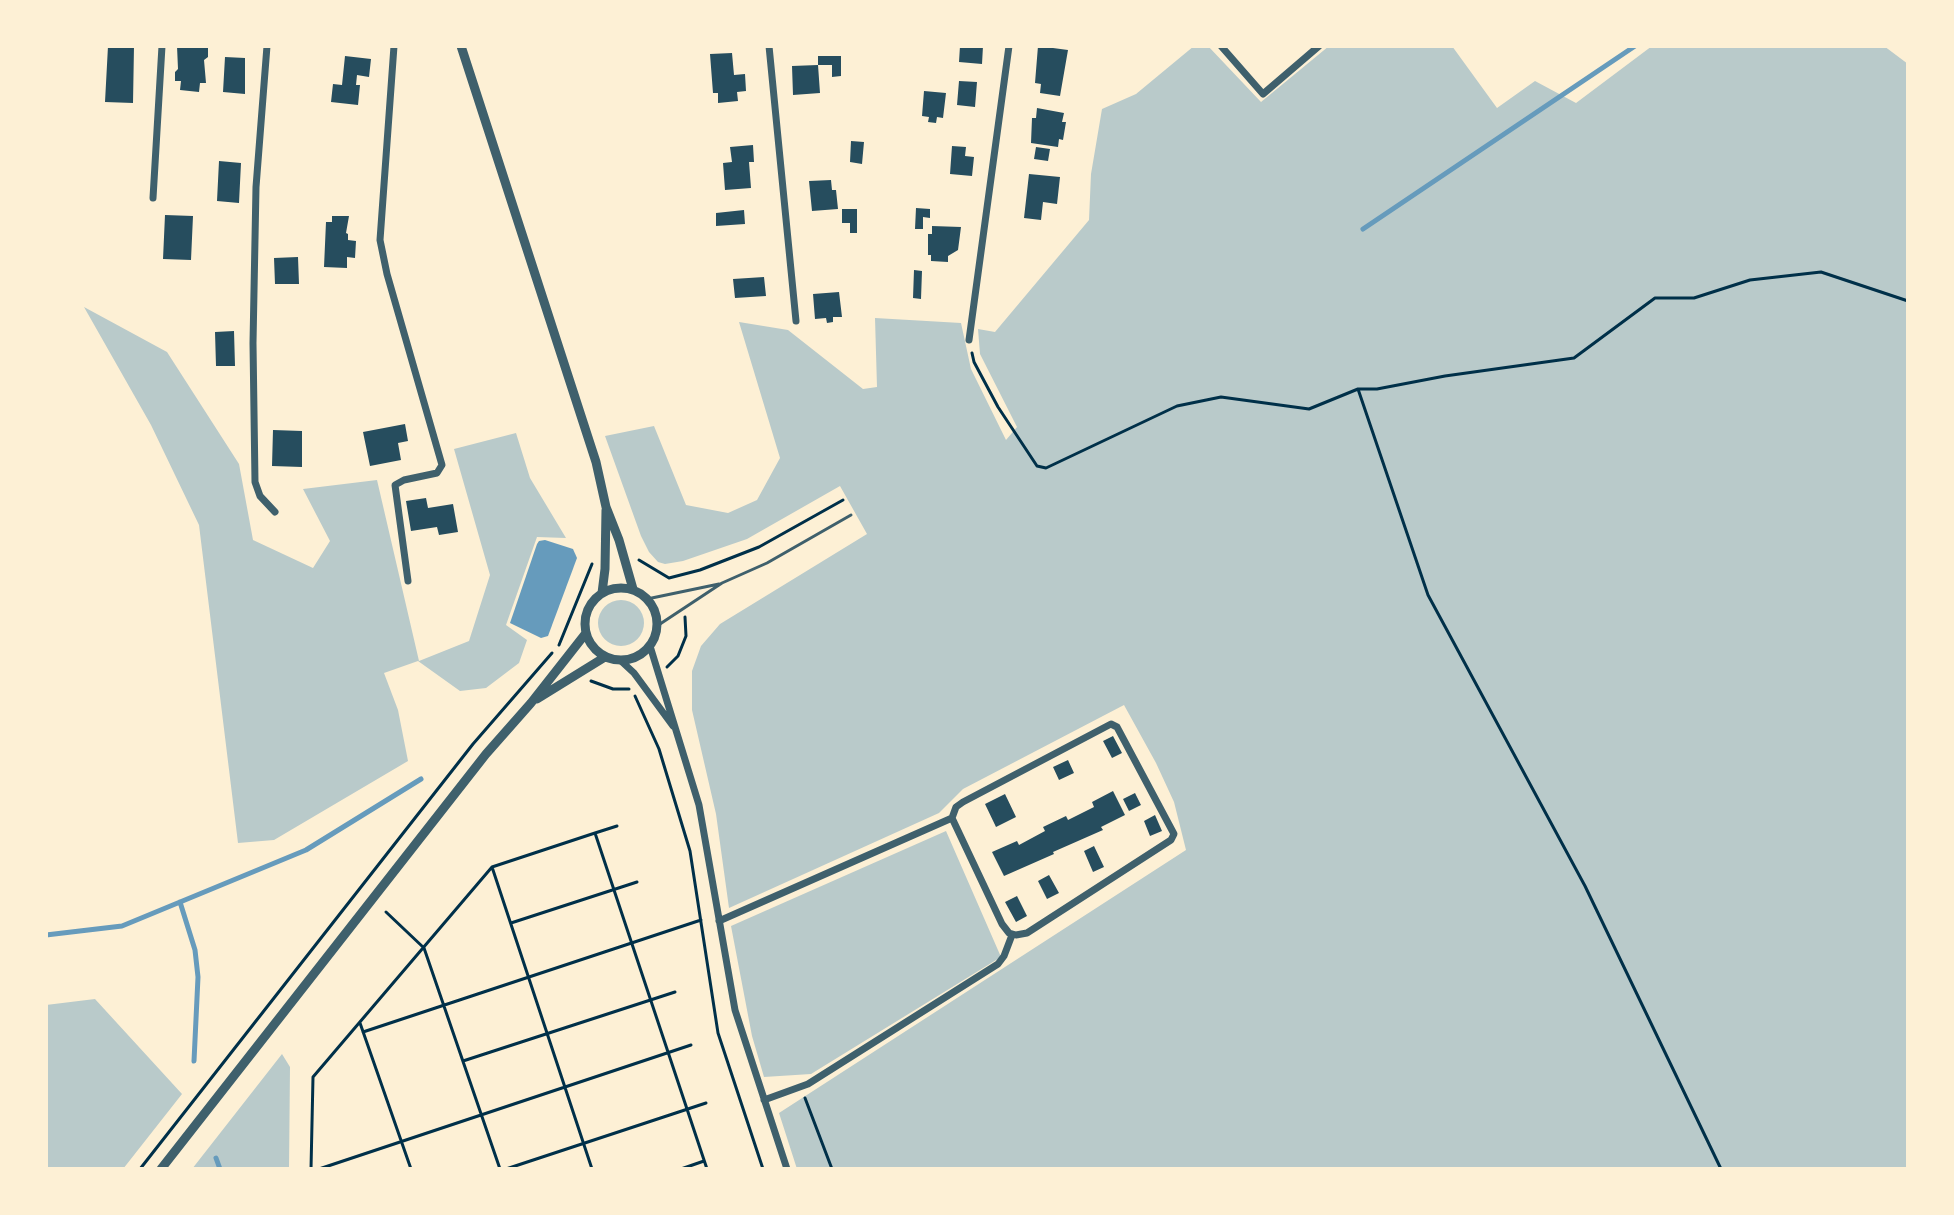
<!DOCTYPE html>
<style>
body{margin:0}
#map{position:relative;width:1954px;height:1215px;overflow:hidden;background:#fdf0d5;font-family:"Sofia Sans Condensed",sans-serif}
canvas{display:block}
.frame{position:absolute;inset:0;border:48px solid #fdf0d5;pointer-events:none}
</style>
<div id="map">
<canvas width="1954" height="1215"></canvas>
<div class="frame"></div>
</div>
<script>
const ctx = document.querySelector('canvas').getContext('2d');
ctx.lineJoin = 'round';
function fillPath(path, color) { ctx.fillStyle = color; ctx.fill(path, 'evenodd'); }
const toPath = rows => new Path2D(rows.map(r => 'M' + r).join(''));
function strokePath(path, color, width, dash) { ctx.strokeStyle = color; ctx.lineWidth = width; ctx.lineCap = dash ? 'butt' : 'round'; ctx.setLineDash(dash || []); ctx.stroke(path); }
fillPath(toPath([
 [1194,46,1208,46,1261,102,1329,46,1452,46,1497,108,1535,81,1576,103,1652,46,1884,46,1908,64,1908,1169,797,1169,779,1113,1186,850,1174,802,1156,763,1124,705,963,789,939,813,729,908,716,814,692,710,692,671,701,646,720,624,867,534,840,486,747,539,683,561,665,564,658,562,649,552,641,536,605,436,654,426,686,505,728,513,757,500,780,458,739,322,788,330,863,389,877,387,875,318,961,323,971,369,1006,440,1017,427,980,354,978,329,995,332,1089,220,1091,174,1102,109,1136,94],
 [84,307,167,352,239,464,253,540,313,568,330,541,303,489,377,480,419,661,469,641,490,575,454,449,516,433,530,478,566,538,537,537,506,625,527,640,519,663,486,688,460,691,418,661,384,673,398,710,408,761,274,840,238,843,199,525,151,425],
 '598 623a23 23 0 1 1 46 0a23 23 0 1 1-46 0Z',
 [946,831,1001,957,811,1074,764,1077,752,1036,731,926],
 [95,999,182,1094,123,1169,46,1169,46,1005],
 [282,1054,290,1067,289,1169,192,1169]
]), '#b9caca');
fillPath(toPath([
 [545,540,573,549,577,558,548,636,541,638,510,623,537,544,539,541]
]), '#669bbc');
strokePath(toPath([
 [1363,229,1635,46],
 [180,902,195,950,198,977,194,1061],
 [46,935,122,926,306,850,421,779],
 [216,1158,220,1169]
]), '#669bbc', 5);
fillPath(toPath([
 [108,46,134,46,133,103,105,102],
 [177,46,208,48,208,57,204,60,206,83,200,83,199,92,180,90,181,81,175,81,175,72,178,69],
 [960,46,983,46,982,64,959,62],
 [1038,46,1068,50,1060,96,1040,93,1041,84,1035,83],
 [732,53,734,75,745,74,746,91,737,92,738,101,718,103,718,93,713,93,710,54],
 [345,56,371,59,369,77,357,75,356,85,360,85,358,105,331,102,333,84,342,85],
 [818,56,841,56,841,76,832,77,832,65,818,65],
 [225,57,245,58,245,94,223,92],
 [818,65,820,93,793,95,792,66],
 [959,81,977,82,975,107,957,105],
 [924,91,946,93,943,118,937,117,936,123,928,122,929,117,922,116],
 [1037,108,1064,113,1062,122,1066,122,1063,140,1059,139,1058,147,1031,143,1032,118,1036,118],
 [851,141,864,142,862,164,850,162],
 [753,145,754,162,749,162,751,188,725,190,723,163,732,162,730,147],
 [952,146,966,147,965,156,974,157,972,176,950,174],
 [1036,147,1050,149,1048,161,1034,159],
 [219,161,241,163,239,203,217,201],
 [1029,174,1060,177,1057,204,1043,202,1041,220,1024,218],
 [831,180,832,190,836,190,838,209,812,211,809,181],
 [916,208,930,209,930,218,923,217,923,229,915,229],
 [842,209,857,209,857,233,850,233,850,223,842,223],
 [744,210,745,224,716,226,716,213],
 [165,215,193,216,191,260,163,259],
 [332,216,349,216,346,233,348,234,348,240,356,241,355,258,347,257,347,268,324,267,326,222,332,222],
 [932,226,961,227,958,250,948,256,948,262,931,261,931,255,928,255,928,234,932,234],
 [298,257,299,284,275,284,274,258],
 [914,270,922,271,921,299,913,298],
 [764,277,766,296,735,298,733,279],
 [839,292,842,317,833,317,833,322,827,323,826,318,815,319,813,294],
 [234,331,235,366,216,366,215,332],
 [405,424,408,441,398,443,401,460,370,466,363,432],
 [273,430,302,431,302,467,272,466],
 [426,498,428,508,453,504,458,532,439,535,437,527,411,531,406,501],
 [1113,736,1122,753,1112,758,1103,741],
 [1068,760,1074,773,1059,780,1053,767],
 [1113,791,1125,815,1101,827,1103,830,1053,852,1054,854,1004,876,992,852,1017,841,1019,845,1045,831,1043,827,1066,816,1068,820,1094,807,1092,802],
 [1135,793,1141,805,1129,811,1123,799],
 [1005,794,1016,817,996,827,985,804],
 [1155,815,1162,831,1150,836,1144,821],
 [1094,846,1104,867,1093,872,1084,851],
 [1049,875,1059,893,1047,899,1038,881],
 [1017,896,1027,916,1016,922,1005,902]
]), '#264d5e');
strokePath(toPath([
 [972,353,974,362,998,407,1037,466,1046,468,1177,406,1221,397,1309,409,1358,389,1377,389,1445,376,1574,358,1655,298,1694,298,1750,280,1821,272,1908,301],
 [1358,389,1428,595,1585,886,1721,1169],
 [639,560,669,578,700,570,759,547,843,500],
 [559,645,592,564],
 [667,667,678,656,686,636,685,617],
 [591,681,613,689,629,689],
 [635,696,659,749,690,851,718,1033,763,1169],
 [595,833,617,826],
 [386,912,424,948,500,1169],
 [511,923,637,882],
 [360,1023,411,1169],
 [363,1032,701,920],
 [463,1061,675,992],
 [805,1098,832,1169],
 [140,1169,473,744,552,653],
 [311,1169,313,1077,492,867],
 [319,1169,691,1045],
 [506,1169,706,1103],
 [592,1169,492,867,595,833,707,1169],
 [681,1169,704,1161]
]), '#003049', 3);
strokePath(toPath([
 [647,599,719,584],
 [657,626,722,583,767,563,851,515]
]), '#3f606c', 3);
strokePath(toPath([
 [267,46,256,187,253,343,255,482,260,496,275,512],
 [394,46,380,240,387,274,442,465,437,473,404,480,395,485,408,581],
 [769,46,796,321],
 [1221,46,1263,94,1319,46],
 [153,198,162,46],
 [969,340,1009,46],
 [650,646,699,805,735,1010,787,1169],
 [620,660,634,673,673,726],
 [719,921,952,818,956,807,963,802,1111,724,1117,727,1174,834,1171,840,1027,933,1016,935,1009,933,1002,924,952,818],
 [764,1100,808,1084,998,964,1004,956,1012,935]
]), '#3f606c', 7);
strokePath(toPath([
 [461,46,596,462,606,507,619,540,633,589],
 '585 624a36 36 0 1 1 72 0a36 36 0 1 1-72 0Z',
 [602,593,605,569,606,510],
 [537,699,605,657],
 [161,1169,486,754,531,703,586,633]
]), '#3f606c', 9);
</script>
